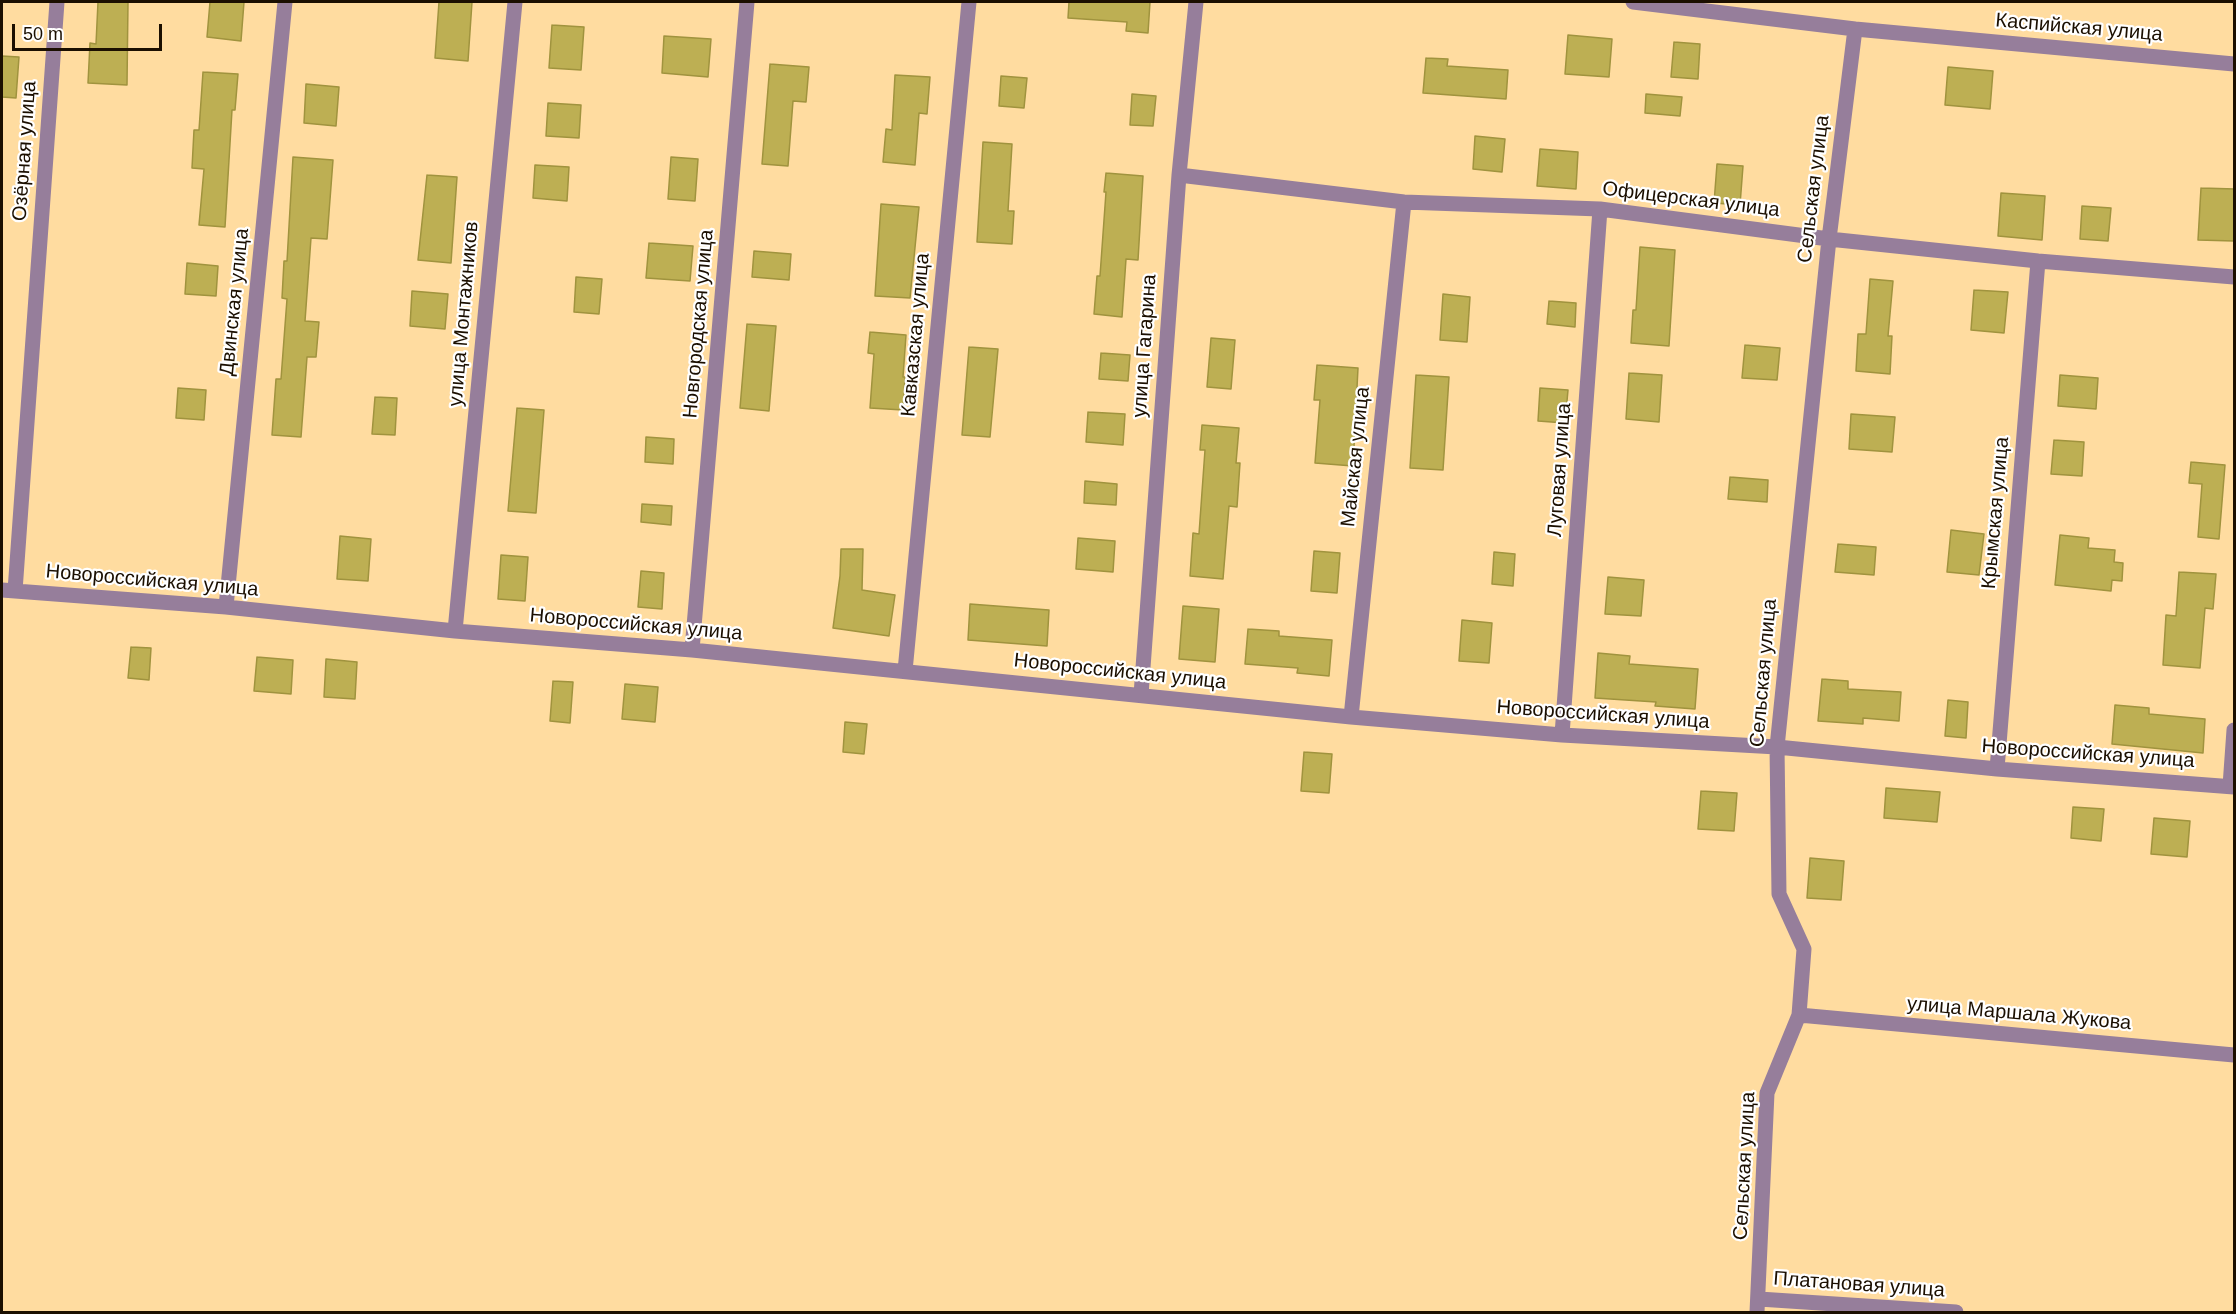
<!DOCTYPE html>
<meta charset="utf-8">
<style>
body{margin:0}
#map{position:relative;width:2236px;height:1314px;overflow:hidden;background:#ffdca0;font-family:Arial,sans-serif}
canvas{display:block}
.frame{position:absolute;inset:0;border:3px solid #1b0f00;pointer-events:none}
.scale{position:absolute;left:12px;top:24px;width:150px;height:27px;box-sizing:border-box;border:3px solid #1b0f00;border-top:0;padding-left:8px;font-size:18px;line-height:21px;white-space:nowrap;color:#1b0f00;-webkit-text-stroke:4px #fff;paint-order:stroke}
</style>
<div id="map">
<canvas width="2236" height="1314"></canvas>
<div class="frame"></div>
<div class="scale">50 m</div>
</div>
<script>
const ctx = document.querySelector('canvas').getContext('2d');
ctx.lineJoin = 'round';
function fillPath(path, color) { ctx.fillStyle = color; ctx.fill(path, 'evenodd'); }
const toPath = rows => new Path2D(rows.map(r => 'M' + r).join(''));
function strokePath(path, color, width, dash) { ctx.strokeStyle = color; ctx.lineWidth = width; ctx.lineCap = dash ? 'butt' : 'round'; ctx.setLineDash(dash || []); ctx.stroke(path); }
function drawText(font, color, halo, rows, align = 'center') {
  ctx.font = font + ' Arial,sans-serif'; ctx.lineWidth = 4.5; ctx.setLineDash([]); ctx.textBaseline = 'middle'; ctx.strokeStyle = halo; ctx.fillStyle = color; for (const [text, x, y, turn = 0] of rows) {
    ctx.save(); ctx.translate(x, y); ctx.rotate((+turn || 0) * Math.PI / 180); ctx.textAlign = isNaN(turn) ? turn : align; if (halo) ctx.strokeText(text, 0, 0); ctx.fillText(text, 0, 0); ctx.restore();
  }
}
const building = toPath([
 [98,2,128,2,127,85,88,83,90,43,96,44,98,2],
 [210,2,244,2,241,41,207,37,210,2],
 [439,2,472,2,468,61,435,58,439,2],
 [1069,2,1150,2,1148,33,1126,31,1127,22,1068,18,1069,2],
 [552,25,584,27,581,70,549,68,552,25],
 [1568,35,1612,39,1609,77,1565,74,1568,35],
 [664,36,711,39,708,77,662,73,664,36],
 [1674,42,1700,44,1698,79,1671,77,1674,42],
 [2,56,19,57,16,98,2,97,2,56],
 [1426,58,1448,59,1447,66,1508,70,1506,99,1423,93,1426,58],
 [770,64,809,67,806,102,793,101,788,166,762,164,770,64],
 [1948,67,1993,71,1990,109,1945,105,1948,67],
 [203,72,238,74,235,110,232,110,225,227,199,225,204,169,192,168,194,130,199,130,203,72],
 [895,75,930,77,927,114,919,113,915,165,883,162,886,129,892,130,895,75],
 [1001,76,1027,78,1024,108,999,106,1001,76],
 [306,84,339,87,336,126,304,123,306,84],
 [1132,94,1156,96,1153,126,1130,125,1132,94],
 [1646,94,1682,97,1680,116,1645,113,1646,94],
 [548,103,581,105,579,138,546,136,548,103],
 [1475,136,1505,139,1502,172,1473,169,1475,136],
 [983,142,1012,144,1008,211,1014,211,1012,244,977,242,983,142],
 [1540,149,1578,152,1576,189,1537,186,1540,149],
 [293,157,333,160,327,239,311,238,305,321,319,322,316,357,307,357,301,437,272,435,276,379,281,379,287,299,282,298,284,261,287,261,293,157],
 [671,157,698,159,695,201,668,199,671,157],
 [1717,164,1743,166,1740,205,1714,203,1717,164],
 [535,165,569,167,567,201,533,198,535,165],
 [1106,173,1143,176,1138,260,1126,259,1122,317,1094,314,1097,276,1100,276,1106,192,1104,192,1106,173],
 [427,175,457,177,451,263,418,260,427,175],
 [2201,188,2235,189,2234,241,2198,240,2201,188],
 [2001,193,2045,196,2042,240,1998,236,2001,193],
 [881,204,919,207,910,298,875,296,881,204],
 [2082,206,2111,208,2108,241,2080,239,2082,206],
 [649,243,693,246,690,281,646,278,649,243],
 [1640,247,1675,250,1669,346,1631,343,1633,310,1636,310,1640,247],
 [754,251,791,254,789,280,752,277,754,251],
 [187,263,218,266,216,296,185,294,187,263],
 [576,277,602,279,599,314,574,312,576,277],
 [1870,279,1893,281,1888,336,1892,336,1890,374,1856,371,1858,334,1866,334,1870,279],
 [1974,290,2008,292,2004,333,1971,330,1974,290],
 [412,291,448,294,445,329,410,326,412,291],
 [1443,294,1470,297,1467,342,1440,340,1443,294],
 [1549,301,1576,303,1575,327,1547,324,1549,301],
 [747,324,776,326,769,411,740,408,747,324],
 [870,332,906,335,903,377,905,377,903,410,870,408,874,354,868,353,870,332],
 [1211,338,1235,340,1231,389,1207,387,1211,338],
 [1745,345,1780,348,1777,380,1742,378,1745,345],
 [969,347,998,349,990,437,962,435,969,347],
 [1101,353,1130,355,1128,381,1099,379,1101,353],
 [1317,365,1358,368,1353,466,1315,463,1320,400,1314,400,1317,365],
 [1629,373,1662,375,1659,422,1626,419,1629,373],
 [1416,375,1449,377,1443,470,1410,468,1416,375],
 [2060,375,2098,378,2096,409,2058,406,2060,375],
 [178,388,206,390,204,420,176,418,178,388],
 [1540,388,1568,390,1565,423,1538,421,1540,388],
 [375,397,397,398,395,435,372,434,375,397],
 [517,408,544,410,536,513,508,511,517,408],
 [1088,412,1125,414,1123,445,1086,442,1088,412],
 [1851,414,1895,417,1892,452,1849,449,1851,414],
 [1202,425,1239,428,1236,463,1240,463,1237,507,1229,506,1223,579,1190,576,1193,533,1199,534,1205,450,1200,450,1202,425],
 [646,437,674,439,673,464,645,462,646,437],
 [2054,440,2084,442,2082,476,2051,474,2054,440],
 [2191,462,2225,465,2219,539,2198,537,2202,484,2189,483,2191,462],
 [1730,477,1768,480,1767,502,1728,499,1730,477],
 [1085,481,1117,484,1116,505,1084,503,1085,481],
 [642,504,672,506,671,525,641,522,642,504],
 [1951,530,1984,534,1979,575,1947,572,1951,530],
 [2060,535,2089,538,2088,548,2115,550,2114,562,2123,563,2122,581,2112,580,2111,591,2055,585,2060,535],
 [340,536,371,539,368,581,337,579,340,536],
 [1078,538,1115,541,1113,572,1076,569,1078,538],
 [1838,544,1876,547,1874,575,1835,572,1838,544],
 [841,549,863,549,862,590,895,595,889,636,833,628,840,576,841,549],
 [1314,551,1340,553,1337,593,1311,591,1314,551],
 [1494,552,1515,554,1513,586,1492,584,1494,552],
 [501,555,528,557,525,601,498,599,501,555],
 [641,571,664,573,662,609,638,607,641,571],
 [2179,572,2216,574,2213,609,2205,608,2200,668,2163,665,2166,615,2176,616,2179,572],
 [1608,577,1644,580,1641,616,1605,614,1608,577],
 [970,604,1049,610,1047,646,968,640,970,604],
 [1183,606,1219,609,1215,662,1179,659,1183,606],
 [1462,620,1492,623,1489,663,1459,661,1462,620],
 [1248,629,1279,631,1279,636,1332,640,1329,676,1297,673,1298,668,1245,664,1248,629],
 [131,647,151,648,149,680,128,678,131,647],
 [1598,653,1630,656,1629,664,1698,669,1695,709,1655,706,1656,702,1595,698,1598,653],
 [257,657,293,660,291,694,254,691,257,657],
 [326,659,357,662,355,699,324,697,326,659],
 [1822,679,1848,681,1848,689,1901,692,1899,721,1863,718,1863,724,1818,721,1822,679],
 [553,681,573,682,570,723,550,721,553,681],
 [625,684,658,687,655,722,622,719,625,684],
 [1948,700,1968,702,1966,738,1945,736,1948,700],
 [2115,705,2149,708,2149,714,2205,719,2203,753,2112,744,2115,705],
 [845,722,867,724,864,754,843,752,845,722],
 [1304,752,1332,754,1329,793,1301,791,1304,752],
 [1886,788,1940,792,1937,822,1884,818,1886,788],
 [1701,791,1737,793,1734,831,1698,829,1701,791],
 [2073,807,2104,809,2101,841,2071,838,2073,807],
 [2154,818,2190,821,2187,857,2151,854,2154,818],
 [1810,858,1844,861,1841,900,1807,898,1810,858]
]);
fillPath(building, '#bdaf53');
strokePath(building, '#a0933e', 1.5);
strokePath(toPath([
 [1633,2,1855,29,2234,64],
 [1179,175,1404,202,1600,209,1829,239,2038,261,2234,277],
 [2,590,226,607,455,631,692,650,1351,717,1562,735,1777,747,1997,769,2234,787],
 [15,591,57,2],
 [226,607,285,2],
 [455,631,515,2],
 [692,650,747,2],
 [905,671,969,2],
 [1141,695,1179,175,1196,2],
 [1351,717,1404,202],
 [1562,735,1600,209],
 [1997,769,2038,261],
 [2230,786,2234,730],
 [1799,1015,2234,1055],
 [1759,1299,1956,1312],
 [1757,1312,1767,1093,1799,1015,1804,949,1779,894,1777,747,1829,239,1855,29]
]), '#967e9b', 15);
drawText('20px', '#1b0f00', '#fff', [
 ["Каспийская улица",2079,28,5],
 ["Озёрная улица",25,151,-86],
 ["Сельская улица",1814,189,-83],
 ["Офицерская улица",1691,200,7],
 ["Двинская улица",235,302,-84],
 ["улица Монтажников",464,314,-85],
 ["Новгородская улица",699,324,-85],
 ["Кавказская улица",916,335,-85],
 ["улица Гагарина",1145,346,-86],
 ["Майская улица",1356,457,-84],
 ["Луговая улица",1560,470,-86],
 ["Крымская улица",1996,513,-85],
 ["Новороссийская улица",152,581,5],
 ["Новороссийская улица",636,625,5],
 ["Новороссийская улица",1120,672,6],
 ["Сельская улица",1764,673,-85],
 ["Новороссийская улица",1603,715,4],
 ["Новороссийская улица",2088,754,4],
 ["улица Маршала Жукова",2019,1014,5],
 ["Сельская улица",1745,1166,-87],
 ["Платановая улица",1859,1285,4]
]);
</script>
